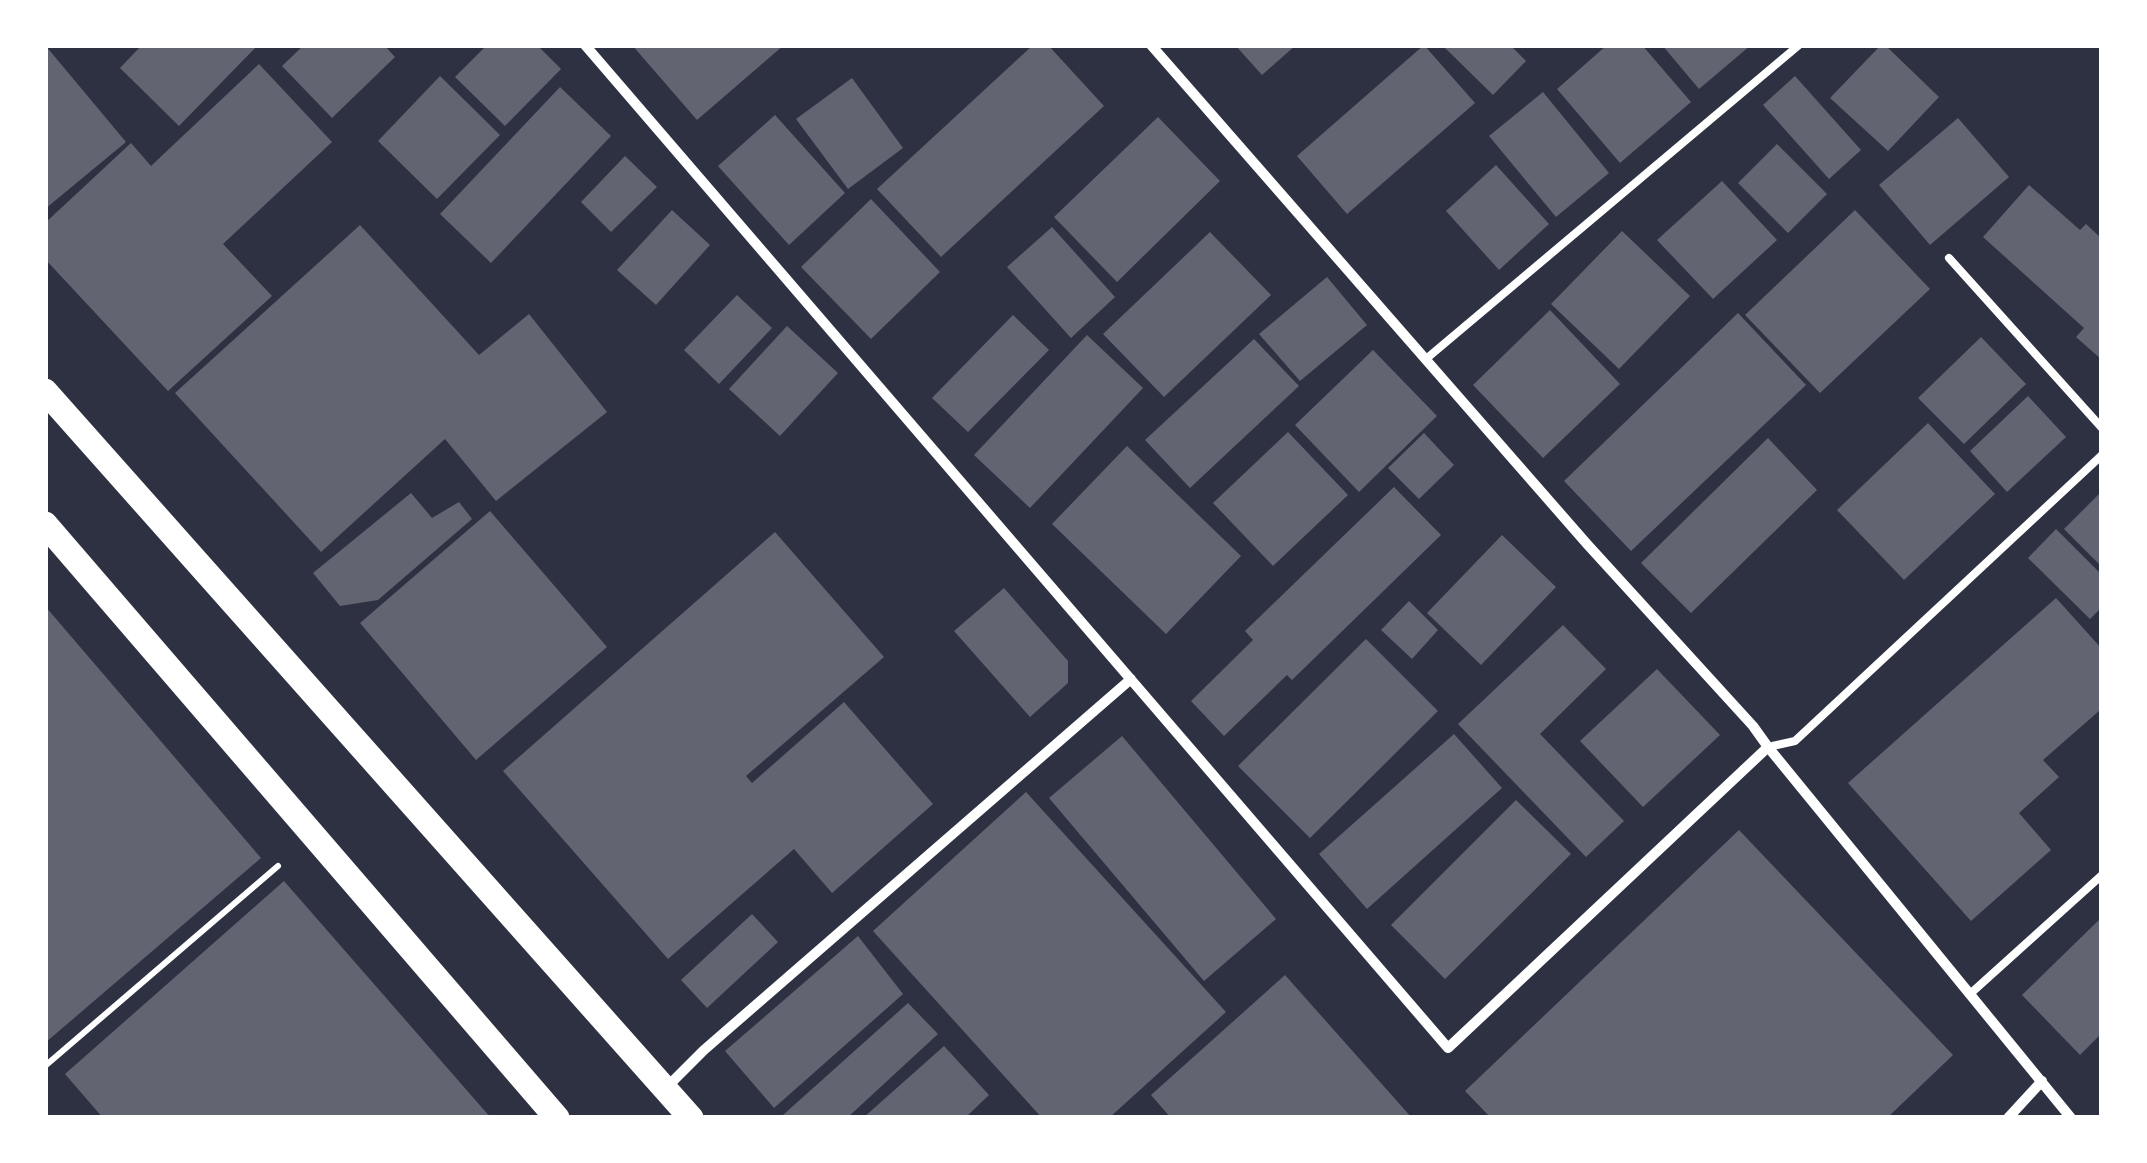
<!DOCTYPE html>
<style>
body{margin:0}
#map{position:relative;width:2147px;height:1163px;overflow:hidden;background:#2d3142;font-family:Arial,sans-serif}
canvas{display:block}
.frame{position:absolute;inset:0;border:48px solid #fff;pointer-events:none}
</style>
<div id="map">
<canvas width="2147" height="1163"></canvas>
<div class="frame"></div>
</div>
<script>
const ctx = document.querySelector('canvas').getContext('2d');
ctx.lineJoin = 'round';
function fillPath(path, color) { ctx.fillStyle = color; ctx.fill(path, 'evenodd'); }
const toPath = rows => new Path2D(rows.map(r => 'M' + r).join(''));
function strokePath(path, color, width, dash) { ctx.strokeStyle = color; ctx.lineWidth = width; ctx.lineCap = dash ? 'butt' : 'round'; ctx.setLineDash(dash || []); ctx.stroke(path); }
fillPath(toPath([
 [45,45,126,142,45,209],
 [142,45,258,45,179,126,120,68],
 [304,45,384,45,395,57,332,118,282,66],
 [487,45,537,45,561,69,505,126,455,77],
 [632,45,784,45,697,120],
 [1033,45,1048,45,1104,106,941,257,877,189],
 [1235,45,1296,45,1262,75],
 [1424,45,1475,103,1347,214,1297,156],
 [1442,45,1510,45,1526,61,1493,95],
 [1607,45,1642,45,1691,102,1620,163,1557,89],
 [1662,45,1751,45,1699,89],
 [1881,45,1885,45,1939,97,1888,151,1830,98],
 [259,64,332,142,223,244,272,296,168,391,45,259,45,223,131,143,151,166],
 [440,76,500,135,437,199,378,141],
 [1795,76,1861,150,1829,179,1763,105],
 [852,78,903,148,848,189,796,119],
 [560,87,611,136,491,263,440,214],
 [1543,92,1609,173,1556,217,1489,136],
 [775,115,845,193,789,245,718,166],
 [1158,117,1220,181,1117,282,1054,217],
 [1958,118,2009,177,1930,245,1879,185],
 [1777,144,1827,194,1788,233,1738,183],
 [625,156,657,187,611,232,581,202],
 [1496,165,1549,224,1499,270,1446,211],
 [1722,181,1777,240,1713,299,1657,240],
 [2029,185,2080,230,2086,224,2102,239,2102,360,2076,337,2084,328,1983,237],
 [871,199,940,272,871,339,801,267],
 [672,210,710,245,656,305,617,270],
 [1855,210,1930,289,1820,393,1745,315],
 [360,225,479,355,529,314,607,412,496,501,445,439,321,552,175,393],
 [1052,227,1115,297,1071,338,1007,267],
 [1622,231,1690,296,1619,369,1551,304],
 [1210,232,1271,295,1164,397,1103,334],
 [1327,277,1367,325,1300,381,1259,334],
 [737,295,772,328,719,384,684,350],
 [1550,310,1620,384,1543,458,1473,385],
 [1738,313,1806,385,1631,551,1564,481],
 [1013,315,1049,350,968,432,932,398],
 [787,326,838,373,780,436,729,389],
 [1087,335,1143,388,1030,508,974,455],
 [1981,337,2026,384,1964,444,1918,398],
 [1254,339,1299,386,1190,488,1145,440],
 [1373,350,1437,416,1359,492,1295,425],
 [2028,396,2066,437,2007,492,1970,451],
 [1928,423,1995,494,1904,580,1837,510],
 [1288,432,1348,495,1273,566,1213,503],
 [1424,433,1454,465,1419,499,1388,468],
 [1768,438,1817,490,1691,613,1641,563],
 [1127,446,1241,556,1166,634,1052,524],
 [1394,487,1441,535,1292,680,1287,675,1224,736,1191,701,1253,640,1245,631],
 [2102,491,2102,567,2064,529],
 [411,493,432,518,459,502,472,519,378,600,340,606,313,573],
 [490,511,607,647,476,760,360,623],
 [2056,529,2102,575,2102,607,2090,619,2028,558],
 [775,532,884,657,746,776,752,783,844,702,933,804,832,893,794,849,668,959,503,771],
 [1502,535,1556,587,1481,665,1427,613],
 [1004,588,1068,661,1068,683,1030,717,954,631],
 [2056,598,2102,649,2102,714,2099,711,2043,760,2059,777,2019,813,2051,850,1971,921,1848,783],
 [1409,601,1438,630,1412,659,1381,630],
 [45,606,261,858,45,1043],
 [1563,625,1606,669,1540,734,1624,821,1586,857,1458,724],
 [1366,639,1438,711,1310,838,1238,766],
 [1657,669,1720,735,1643,807,1580,741],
 [1454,734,1502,788,1367,909,1319,854],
 [1122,736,1276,919,1204,981,1049,798],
 [1026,792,1226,1012,1109,1118,1042,1118,873,931],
 [1516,800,1571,854,1445,979,1391,925],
 [1739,830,1953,1055,1887,1118,1491,1118,1465,1091],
 [284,881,491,1118,103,1118,65,1074],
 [752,914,778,942,707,1008,681,980],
 [2102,917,2102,1033,2080,1055,2022,995],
 [858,936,903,994,774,1108,725,1051],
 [1285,975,1412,1118,1171,1118,1151,1095],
 [908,1003,938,1034,847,1118,785,1118,783,1115],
 [944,1046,989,1095,965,1118,863,1118]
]), '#626471');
strokePath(toPath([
 [45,1066,278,866]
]), '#fff', 6);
strokePath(toPath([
 [1949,258,2102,428],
 [1426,359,1799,45],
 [1768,747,1795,741,2102,455],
 [1970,994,2102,875]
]), '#fff', 8);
strokePath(toPath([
 [585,45,1448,1048,1768,747],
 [1151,45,1587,544,1753,726,1768,747,2071,1118],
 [666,1088,704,1050,1131,679],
 [2008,1118,2042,1081]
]), '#fff', 10);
strokePath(toPath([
 [45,391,691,1118],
 [45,524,557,1118]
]), '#fff', 25);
</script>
